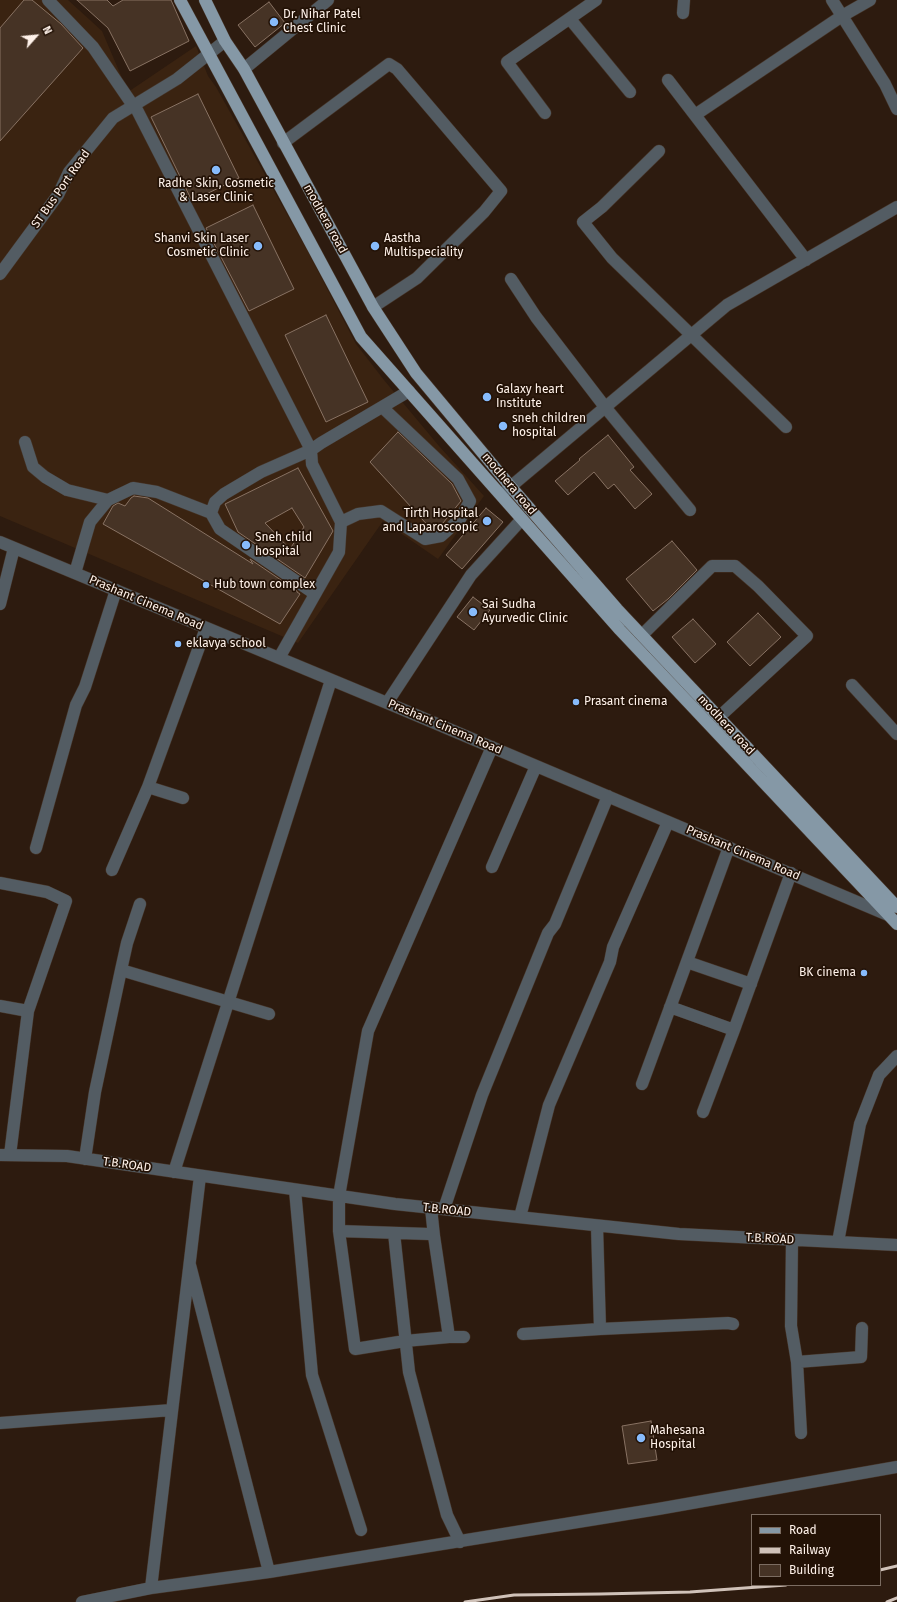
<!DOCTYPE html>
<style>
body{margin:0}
#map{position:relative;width:897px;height:1602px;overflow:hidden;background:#2d1b0f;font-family:"Fira Sans",sans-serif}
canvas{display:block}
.legend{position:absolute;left:751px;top:1514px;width:130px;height:72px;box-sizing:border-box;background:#231206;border:1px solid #7b6c61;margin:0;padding:5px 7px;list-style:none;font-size:12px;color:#fff2ea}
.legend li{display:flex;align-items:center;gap:8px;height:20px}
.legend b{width:20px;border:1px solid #7b6c61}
.north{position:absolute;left:16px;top:16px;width:40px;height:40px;-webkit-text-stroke:3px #231206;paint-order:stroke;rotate:63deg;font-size:11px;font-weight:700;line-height:16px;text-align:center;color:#fff2ea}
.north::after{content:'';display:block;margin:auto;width:14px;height:18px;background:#fff2ea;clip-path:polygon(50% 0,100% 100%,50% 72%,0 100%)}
</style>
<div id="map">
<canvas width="897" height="1602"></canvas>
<ul class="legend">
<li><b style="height:5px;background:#8598a6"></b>Road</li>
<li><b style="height:5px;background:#d0c2b9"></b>Railway</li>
<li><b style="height:11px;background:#463325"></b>Building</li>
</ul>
<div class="north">N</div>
</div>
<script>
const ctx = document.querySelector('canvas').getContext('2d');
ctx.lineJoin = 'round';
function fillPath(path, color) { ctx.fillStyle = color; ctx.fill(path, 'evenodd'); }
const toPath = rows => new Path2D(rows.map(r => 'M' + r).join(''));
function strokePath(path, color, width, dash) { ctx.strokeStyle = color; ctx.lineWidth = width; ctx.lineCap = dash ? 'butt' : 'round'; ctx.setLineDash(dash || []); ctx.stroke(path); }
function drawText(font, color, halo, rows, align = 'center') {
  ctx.font = font + ' "Fira Sans",sans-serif'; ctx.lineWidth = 3.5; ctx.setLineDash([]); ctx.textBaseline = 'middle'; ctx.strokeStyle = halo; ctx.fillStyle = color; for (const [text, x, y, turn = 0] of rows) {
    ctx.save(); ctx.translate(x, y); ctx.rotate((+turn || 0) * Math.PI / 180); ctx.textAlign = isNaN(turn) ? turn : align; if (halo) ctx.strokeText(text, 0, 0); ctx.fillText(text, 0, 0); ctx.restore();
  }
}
fillPath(toPath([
 [0,0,68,0,102,31,128,92,196,46,208,76,216,87,307,250,356,344,384,380,439,446,484,496,438,559,383,521,298,643,0,516]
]), '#3a2311');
const building = toPath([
 [24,0,32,0,61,24,83,48,0,141,0,28,24,0],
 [77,0,107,0,113,6,123,0,171,0,189,41,130,71,108,28,77,0],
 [269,2,285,23,255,47,238,25,269,2],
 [198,94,239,178,192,201,151,117,198,94],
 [253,205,294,289,249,311,206,228,253,205],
 [326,315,368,402,326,422,285,335,326,315],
 [398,432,452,484,461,501,438,529,432,530,370,462,398,432],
 [608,435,634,467,630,470,652,494,635,509,614,484,608,489,594,472,568,495,555,481,580,460,579,459,608,435],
 [298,468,333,531,305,578,238,532,225,504,298,468],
 [292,508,304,527,290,549,265,523,292,508],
 [134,496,148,498,253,564,250,559,297,591,297,592,300,594,280,624,103,524,113,506,118,503,125,506,131,498,134,496],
 [486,508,503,522,462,569,446,555,486,508],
 [672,541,697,570,668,599,653,611,626,579,672,541],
 [473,597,490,610,474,630,457,617,473,597],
 [758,613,781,637,750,666,727,642,758,613],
 [693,619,716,644,695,663,672,637,693,619],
 [651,1421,657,1460,628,1464,622,1426,651,1421]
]);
fillPath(building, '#463325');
strokePath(building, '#887263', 1);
const minor = toPath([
 [48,0,93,47,132,104,134,104,311,450,261,472,224,494,215,502,211,513,220,529,315,594],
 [832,0,885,84,897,109],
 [683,13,684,0],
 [570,19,630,92],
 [244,69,328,0],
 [668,80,806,260],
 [545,113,507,62,596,0],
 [695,115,842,16,870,0],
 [283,143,389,64,397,69,501,191,484,212,417,278,373,307],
 [659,151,602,207,583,222,612,258,786,427],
 [0,274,58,195,69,172,113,118,177,79,225,41],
 [511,279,536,317,605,407,690,510],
 [25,442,33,467,45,477,67,490,108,500],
 [503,493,727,305,897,207],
 [341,522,358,514,381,511,425,539,441,536,460,519,470,501,458,479,382,407],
 [0,542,404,710,888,915],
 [75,573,90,522,108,500,133,488,157,492,211,513],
 [0,604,14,548],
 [642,635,712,566,735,566,758,586,807,636,719,717],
 [279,658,339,552,341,522,312,464,311,450,321,443,409,391],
 [852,685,897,734],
 [387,703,471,575,522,519],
 [183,798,148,787,206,628],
 [36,848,76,705,85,687,116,590],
 [492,867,536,766],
 [112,870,148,787],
 [0,883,47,892,66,901,28,1011,10,1155],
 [687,962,751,984],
 [121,970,127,943,140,904],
 [0,1006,28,1011],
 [670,1007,734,1030],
 [642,1084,729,847],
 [703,1112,734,1030,791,873],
 [0,1155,67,1156,395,1204,679,1234,897,1245],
 [85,1159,95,1092,121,970,269,1014],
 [174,1172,331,680],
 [295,1190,312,1375,361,1530],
 [431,1208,434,1236],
 [444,1209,482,1095,548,933,555,924,608,796],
 [520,1217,549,1105,610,962,613,947,668,822],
 [597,1226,600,1329,728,1323,733,1324],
 [339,1231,339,1196,368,1031,492,747],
 [394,1233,409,1372,447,1515,460,1542],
 [792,1240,791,1326,797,1362,861,1357,862,1328],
 [838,1242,860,1124,879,1075,897,1056],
 [190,1265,269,1572,658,1509,897,1467],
 [523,1334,600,1329],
 [449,1337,405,1341,355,1349,339,1231,429,1234,434,1236,449,1337,464,1337],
 [797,1362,801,1433],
 [0,1423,172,1410],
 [151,1588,200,1176],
 [82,1602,151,1588,269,1572]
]);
const major = toPath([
 [180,0,361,337,620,630,897,924],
 [205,0,225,41,244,69,373,307,416,373,511,487,617,609,897,907]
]);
strokePath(minor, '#463529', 13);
strokePath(major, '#463529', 13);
strokePath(minor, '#535c63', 12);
strokePath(major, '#8598a6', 12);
strokePath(toPath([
 [880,1570,897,1566],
 [465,1602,514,1595,600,1594,690,1592,786,1585],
 [887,1602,897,1598]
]), '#d0c2b9', 3);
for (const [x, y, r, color] of [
 [274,22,5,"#87bbfb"],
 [216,170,5,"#87bbfb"],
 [258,246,5,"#87bbfb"],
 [375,246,5,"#87bbfb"],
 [487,397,5,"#87bbfb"],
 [503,426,5,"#87bbfb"],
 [487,521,5,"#87bbfb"],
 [246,545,5,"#87bbfb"],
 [206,585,4,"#87bbfb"],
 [473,612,5,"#87bbfb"],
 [178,644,4,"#87bbfb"],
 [576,702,4,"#87bbfb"],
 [864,973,4,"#87bbfb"],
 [641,1438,5,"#87bbfb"]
]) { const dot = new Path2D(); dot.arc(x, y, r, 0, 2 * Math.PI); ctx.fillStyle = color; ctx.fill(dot); strokePath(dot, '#231206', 1.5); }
drawText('12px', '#fff2ea', '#231206', [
 ["Dr. Nihar Patel",283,15],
 ["Chest Clinic",283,29],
 ["Radhe Skin, Cosmetic",216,184,"center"],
 ["& Laser Clinic",216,198,"center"],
 ["Shanvi Skin Laser",249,239,"right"],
 ["Cosmetic Clinic",249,253,"right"],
 ["Aastha",384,239],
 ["Multispeciality",384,253],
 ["Galaxy heart",496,390],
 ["Institute",496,404],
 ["sneh children",512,419],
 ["hospital",512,433],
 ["Tirth Hospital",478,514,"right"],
 ["and Laparoscopic",478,528,"right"],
 ["Sneh child",255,538],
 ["hospital",255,552],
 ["Hub town complex",214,585],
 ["Sai Sudha",482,605],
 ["Ayurvedic Clinic",482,619],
 ["eklavya school",186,644],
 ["Prasant cinema",584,702],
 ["BK cinema",856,973,"right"],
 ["Mahesana",650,1431],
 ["Hospital",650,1445]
], 'left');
drawText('12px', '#fff2ea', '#231206', [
 ["ST Bus Port Road",61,189,-55],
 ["modhera road",325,219,61],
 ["modhera road",509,484,50],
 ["Prashant Cinema Road",146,603,23],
 ["modhera road",726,725,47],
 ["Prashant Cinema Road",445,727,23],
 ["Prashant Cinema Road",743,853,23],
 ["T.B.ROAD",127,1165,8],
 ["T.B.ROAD",447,1210,6],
 ["T.B.ROAD",770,1239,3]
]);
</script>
